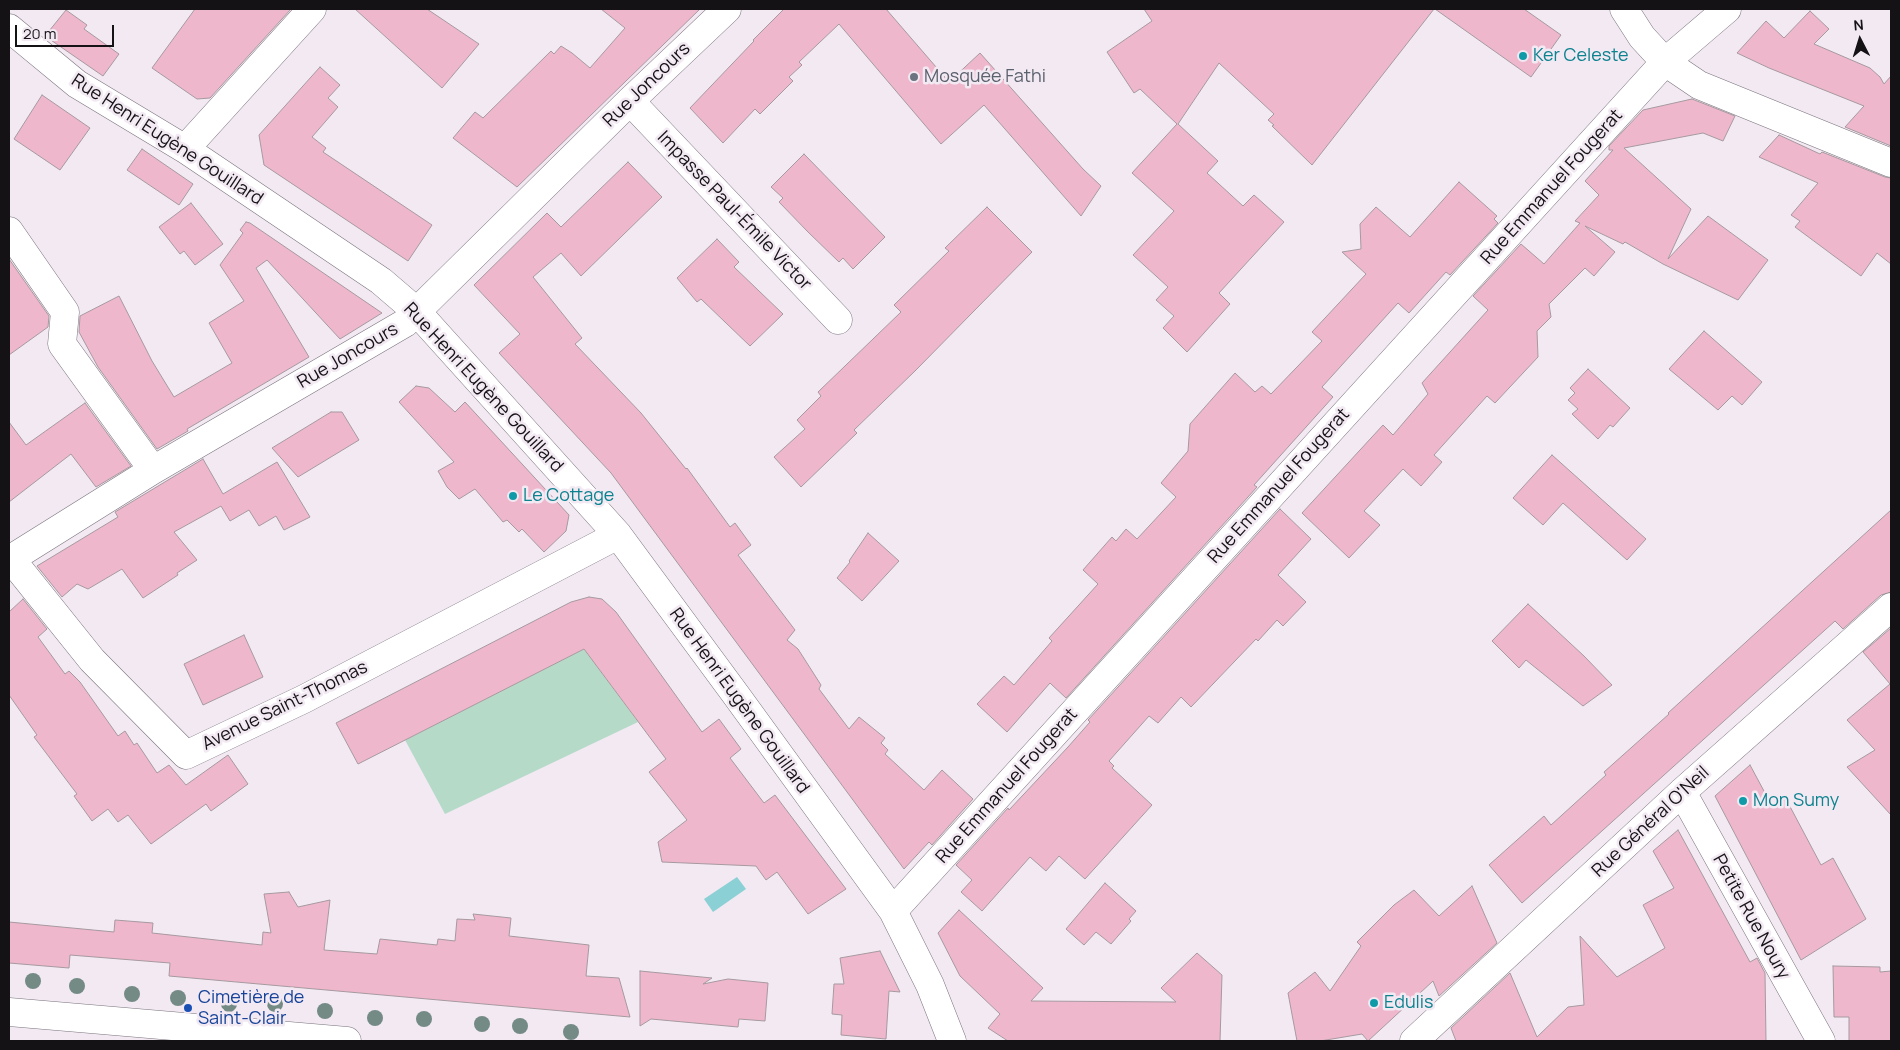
<!DOCTYPE html>
<meta charset="utf-8">
<style>
body{margin:0}
#map{position:relative;width:1900px;height:1050px;overflow:hidden;background:#f2e9f3;font-family:Manrope,sans-serif}
canvas{display:block}
.frame{position:absolute;inset:0;border:10px solid #151216;pointer-events:none}
.north{position:absolute;left:1835px;top:15px;width:50px;height:50px;-webkit-text-stroke:4px #f2e9f3;paint-order:stroke;rotate:355deg;font-size:14px;font-weight:700;line-height:20px;text-align:center;color:#151216}
.north::after{content:'';display:block;margin:auto;width:18px;height:22px;background:#151216;clip-path:polygon(50% 0,100% 100%,50% 72%,0 100%)}
.scale{position:absolute;left:15px;top:25px;width:99px;height:22px;box-sizing:border-box;border:2px solid #151216;border-top:0;padding-left:6px;font-size:15px;line-height:18px;white-space:nowrap;color:#151216;-webkit-text-stroke:4px #f2e9f3;paint-order:stroke}
</style>
<div id="map">
<canvas width="1900" height="1050"></canvas>
<div class="frame"></div>
<div class="north">N</div>
<div class="scale">20 m</div>
</div>
<script>
const ctx = document.querySelector('canvas').getContext('2d');
ctx.lineJoin = 'round';
function fillPath(path, color) { ctx.fillStyle = color; ctx.fill(path, 'evenodd'); }
const toPath = rows => new Path2D(rows.map(r => 'M' + r).join(''));
function strokePath(path, color, width, dash) { ctx.strokeStyle = color; ctx.lineWidth = width; ctx.lineCap = dash ? 'butt' : 'round'; ctx.setLineDash(dash || []); ctx.stroke(path); }
function drawText(font, color, halo, rows, align = 'center') {
  ctx.font = font + ' Manrope,sans-serif'; ctx.lineWidth = 5; ctx.setLineDash([]); ctx.textBaseline = 'middle'; ctx.strokeStyle = halo; ctx.fillStyle = color; for (const [text, x, y, turn = 0] of rows) {
    ctx.save(); ctx.translate(x, y); ctx.rotate((+turn || 0) * Math.PI / 180); ctx.textAlign = isNaN(turn) ? turn : align; if (halo) ctx.strokeText(text, 0, 0); ctx.fillText(text, 0, 0); ctx.restore();
  }
}
fillPath(toPath([
 [584,649,638,722,445,814,405,740]
]), '#b6dac8');
fillPath(toPath([
 [737,877,746,889,713,912,704,899]
]), '#8ad0d4');
const building = toPath([
 [195,9,291,9,210,98,197,99,152,68,195,9],
 [355,9,427,9,479,44,442,88,355,9],
 [601,9,700,9,517,187,453,138,475,112,483,118,551,51,554,54,561,46,572,53,590,68,625,28,601,9],
 [784,9,886,9,949,82,980,53,1083,169,1101,186,1081,216,984,105,941,144,839,24,799,62,802,65,789,77,793,81,760,114,755,109,723,143,690,108,754,41,753,40,784,9],
 [1144,9,1434,9,1312,165,1272,126,1274,125,1268,120,1274,114,1219,63,1178,124,1218,161,1207,173,1243,206,1254,195,1284,222,1219,293,1230,304,1187,352,1163,328,1174,316,1156,300,1168,287,1133,255,1174,211,1132,173,1177,124,1140,89,1134,93,1107,52,1152,21,1144,9],
 [1435,9,1524,9,1561,35,1531,77,1435,9],
 [66,10,87,25,84,29,119,54,103,76,45,36,66,10],
 [1810,11,1829,29,1814,44,1870,68,1880,77,1884,84,1891,76,1891,146,1845,127,1864,106,1769,68,1737,53,1766,21,1784,38,1810,11],
 [320,67,340,85,328,98,338,107,312,137,326,148,323,152,432,225,408,261,264,165,259,135,320,67],
 [42,95,90,128,60,170,14,139,42,95],
 [1692,99,1735,116,1723,141,1703,133,1624,148,1691,209,1668,259,1708,216,1768,260,1738,300,1663,264,1625,242,1623,244,1585,226,1615,252,1594,276,1585,268,1549,304,1551,317,1537,331,1538,357,1495,403,1487,396,1434,455,1442,462,1421,486,1403,469,1364,511,1380,525,1349,558,1302,513,1383,425,1393,435,1428,394,1422,383,1488,310,1473,296,1521,244,1544,264,1580,223,1575,221,1599,195,1585,181,1613,150,1609,150,1609,146,1643,110,1692,99],
 [1779,135,1820,154,1822,152,1885,177,1891,178,1891,264,1877,253,1861,276,1795,227,1800,221,1791,215,1818,183,1759,157,1779,135],
 [142,149,193,184,179,205,127,170,142,149],
 [804,154,885,237,853,269,843,258,839,262,808,232,779,202,783,198,771,187,804,154],
 [628,162,662,197,581,276,561,253,533,277,582,338,575,344,641,413,686,469,687,468,730,527,735,523,751,545,738,555,795,630,787,640,798,649,821,685,819,689,849,729,859,717,885,738,881,743,888,750,885,754,924,790,942,770,973,799,932,845,929,842,904,869,611,473,499,353,520,334,474,285,547,213,561,227,628,162],
 [1459,182,1497,216,1494,219,1498,223,1450,275,1446,272,1409,313,1398,303,1322,387,1333,397,1254,485,1257,487,1066,698,1050,683,1007,732,977,704,1004,676,1014,685,1052,641,1049,638,1098,584,1083,570,1112,537,1116,541,1126,529,1137,539,1176,497,1161,483,1188,451,1190,424,1235,373,1255,392,1262,386,1271,394,1322,341,1312,332,1366,274,1342,252,1361,249,1360,224,1376,207,1410,237,1459,182],
 [191,203,223,244,195,265,184,251,180,254,159,227,191,203],
 [987,207,1032,252,915,371,854,430,857,433,801,487,774,457,805,429,797,420,821,396,818,392,901,312,894,305,949,251,945,248,987,207],
 [246,222,250,223,382,313,340,339,267,260,256,268,309,357,187,429,188,431,157,449,98,367,79,332,80,316,119,296,152,361,174,397,232,363,209,323,244,301,220,265,243,233,240,230,246,222],
 [717,239,739,262,734,267,783,314,750,346,701,299,697,302,677,278,717,239],
 [9,259,49,316,48,327,9,355,9,259],
 [1704,331,1762,382,1742,405,1732,396,1718,410,1669,369,1704,331],
 [1588,369,1630,408,1613,427,1610,425,1598,439,1572,414,1578,409,1568,400,1575,393,1570,388,1588,369],
 [416,386,429,388,455,412,465,402,569,515,566,531,544,552,522,529,519,532,507,520,503,522,475,489,459,499,447,487,438,471,454,462,399,402,416,386],
 [85,403,131,466,96,487,71,454,9,502,9,422,26,445,85,403],
 [331,412,342,412,359,440,298,477,272,448,331,412],
 [1552,455,1646,539,1627,560,1563,503,1543,525,1513,498,1552,455],
 [203,459,223,494,277,462,310,517,284,530,276,516,259,526,249,510,230,521,221,506,174,532,197,560,177,573,178,575,143,598,122,569,88,589,77,584,62,597,37,566,118,517,115,512,203,459],
 [1280,509,1311,539,1278,575,1306,602,1283,626,1277,620,1258,641,1256,639,1191,707,1181,697,1158,723,1149,716,1109,761,1114,766,1112,768,1152,805,1085,879,1059,856,1046,871,1030,857,982,911,961,892,972,880,956,865,1008,808,1009,810,1068,747,1090,722,1088,720,1280,509],
 [1891,510,1891,592,1881,595,1843,629,1835,621,1522,903,1489,865,1544,816,1551,825,1606,775,1604,772,1669,714,1668,713,1891,510],
 [868,533,899,561,862,601,837,578,850,562,849,561,868,533],
 [589,597,602,599,616,612,702,732,719,719,741,749,730,758,764,803,775,795,846,889,808,914,777,872,766,880,756,866,662,862,658,842,687,820,649,772,666,759,584,649,358,764,336,723,571,602,589,597],
 [23,599,47,629,38,637,65,674,69,671,80,682,118,736,125,731,134,745,137,743,157,773,169,765,186,785,228,755,248,784,211,811,206,804,151,844,128,815,118,822,108,809,92,821,74,796,77,794,34,737,37,735,9,695,9,612,23,599],
 [1528,604,1584,656,1612,685,1583,706,1526,660,1519,668,1492,641,1528,604],
 [1891,628,1891,815,1847,767,1875,750,1847,720,1890,684,1863,652,1891,628],
 [244,635,263,677,203,705,184,664,244,635],
 [1750,765,1772,806,1786,799,1821,865,1833,858,1866,919,1801,960,1715,796,1750,765],
 [1678,830,1750,962,1757,958,1765,973,1766,1041,1456,1041,1451,1028,1510,973,1537,1037,1568,1007,1584,1005,1580,936,1617,977,1665,948,1643,905,1674,888,1653,851,1678,830],
 [1105,883,1136,911,1129,919,1131,921,1111,944,1096,932,1084,945,1066,929,1105,883],
 [1472,886,1497,943,1439,996,1433,981,1368,1041,1362,1034,1320,1041,1297,1041,1288,993,1315,972,1330,991,1361,946,1357,942,1394,905,1414,890,1439,916,1472,886],
 [289,892,298,907,330,900,324,950,377,954,380,939,437,945,438,939,455,941,457,919,475,920,473,914,511,918,509,936,589,945,586,976,619,978,630,1017,169,976,170,963,70,955,69,968,9,963,9,922,114,932,115,920,153,923,152,933,262,945,263,932,271,933,264,894,289,892],
 [959,910,1043,988,1031,1001,1176,1002,1161,988,1197,953,1222,975,1220,1041,1008,1041,988,1028,1000,1014,960,976,938,933,959,910],
 [880,951,900,992,889,991,886,1039,841,1035,842,1015,832,1014,834,984,844,984,840,958,880,951],
 [1833,966,1880,967,1880,972,1891,971,1891,1041,1849,1041,1849,1017,1834,1017,1833,966],
 [640,971,712,978,703,984,728,979,768,983,765,1021,739,1019,738,1027,651,1019,640,1026,640,971]
]);
fillPath(building, '#efb7cc');
strokePath(building, '#a6999e', 1);
const minor = toPath([
 [1624,9,1642,37,1665,62,1699,85,1891,163],
 [9,28,77,84,185,149,381,281,416,311,618,535,736,695,893,911,930,985,952,1041],
 [630,101,838,320],
 [185,149,312,9],
 [9,231,65,312,62,344,153,470],
 [11,559,92,660,186,755,304,699,618,535],
 [9,560,153,470,405,323,630,101,727,9],
 [1682,792,1821,1041],
 [893,911,1665,62,1727,9],
 [9,1012,347,1041],
 [1414,1041,1682,792,1891,607]
]);
strokePath(minor, '#7a737c', 29);
strokePath(minor, '#fff', 28);
ctx.fillStyle = '#748a85';
for (const [x, y] of [
 [33,981],
 [77,986],
 [132,994],
 [178,998],
 [229,1004],
 [275,1004],
 [325,1011],
 [375,1018],
 [424,1019],
 [482,1024],
 [520,1026],
 [571,1032]
]) { ctx.beginPath(); ctx.arc(x, y, 8, 0, 2 * Math.PI); ctx.fill(); }
for (const [x, y, r, color] of [
 [1523,56,5,"#0f9aa8"],
 [914,77,5,"#6b7280"],
 [513,496,5,"#0f9aa8"],
 [1743,801,5,"#0f9aa8"],
 [1374,1003,5,"#0f9aa8"],
 [188,1008,5,"#1a4fb4"]
]) { const dot = new Path2D(); dot.arc(x, y, r, 0, 2 * Math.PI); ctx.fillStyle = color; ctx.fill(dot); strokePath(dot, '#f2e9f3', 2); }
drawText('18px', '#0d838f', '#f2e9f3', [
 ["Ker Celeste",1533,56],
 ["Le Cottage",523,496],
 ["Mon Sumy",1753,801],
 ["Edulis",1384,1003]
], 'left');
drawText('18px', '#5b616d', '#f2e9f3', [
 ["Mosquée Fathi",924,77]
], 'left');
drawText('18px', '#151216', '#f2e9f3', [
 ["Rue Joncours",647,85,-44],
 ["Rue Henri Eugène Gouillard",167,140,33],
 ["Rue Emmanuel Fougerat",1552,187,-48],
 ["Impasse Paul-Émile Victor",734,211,46],
 ["Rue Joncours",348,356,-30],
 ["Rue Henri Eugène Gouillard",483,388,47],
 ["Rue Emmanuel Fougerat",1279,486,-48],
 ["Rue Henri Eugène Gouillard",739,701,54],
 ["Avenue Saint-Thomas",285,706,-26],
 ["Rue Emmanuel Fougerat",1007,786,-48],
 ["Rue Général O'Neil",1651,822,-43],
 ["Petite Rue Noury",1751,917,61]
]);
drawText('18px', '#164399', '#f2e9f3', [
 ["Cimetière de",198,998],
 ["Saint-Clair",198,1019]
], 'left');
</script>
